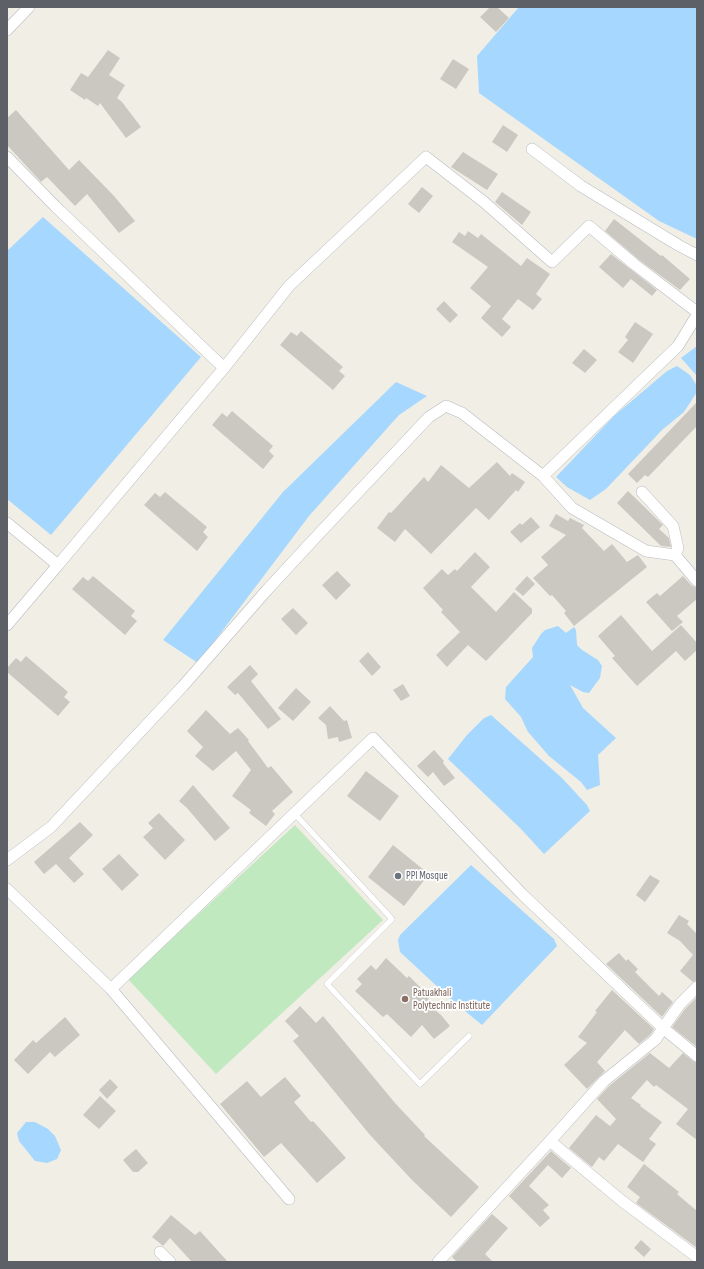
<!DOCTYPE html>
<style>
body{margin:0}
#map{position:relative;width:704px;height:1269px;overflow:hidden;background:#f0eee5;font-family:"Sofia Sans Condensed",sans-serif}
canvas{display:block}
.frame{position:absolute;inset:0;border:8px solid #5d6167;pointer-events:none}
</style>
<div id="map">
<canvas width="704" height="1269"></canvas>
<div class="frame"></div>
</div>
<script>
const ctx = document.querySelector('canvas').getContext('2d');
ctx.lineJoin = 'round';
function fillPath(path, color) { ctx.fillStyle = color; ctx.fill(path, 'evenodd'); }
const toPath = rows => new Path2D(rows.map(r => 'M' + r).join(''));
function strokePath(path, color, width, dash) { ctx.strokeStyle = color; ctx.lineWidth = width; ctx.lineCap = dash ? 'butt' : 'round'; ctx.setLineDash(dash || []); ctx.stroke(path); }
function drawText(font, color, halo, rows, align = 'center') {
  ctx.font = font + ' "Sofia Sans Condensed",sans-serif'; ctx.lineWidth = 3.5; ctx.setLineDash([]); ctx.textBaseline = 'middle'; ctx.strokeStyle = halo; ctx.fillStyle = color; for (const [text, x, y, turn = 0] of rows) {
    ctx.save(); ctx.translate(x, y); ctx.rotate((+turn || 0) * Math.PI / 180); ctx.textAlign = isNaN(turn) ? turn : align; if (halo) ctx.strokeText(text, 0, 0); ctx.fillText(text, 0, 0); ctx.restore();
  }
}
fillPath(toPath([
 [295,825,383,920,216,1074,128,979]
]), '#c0e9c0');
fillPath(toPath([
 [519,7,697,7,697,239,659,221,479,93,477,56],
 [43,217,201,357,51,535,7,499,7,251],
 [697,346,697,376,681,358],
 [677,366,690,375,697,386,697,392,684,412,662,430,606,489,590,500,567,487,556,477,614,416,667,371],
 [396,382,427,396,399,415,309,516,198,663,163,640,283,492],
 [558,626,566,633,574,627,576,630,577,645,582,650,598,660,602,666,600,678,589,693,583,692,570,685,583,708,616,738,598,755,600,785,587,790,581,782,549,756,528,732,521,717,505,699,506,687,533,657,532,648,541,634,545,630],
 [491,715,562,778,587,805,590,811,544,854,521,829,448,759,467,735,484,718],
 [471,865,554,939,557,946,482,1025,454,1002,400,952,398,940,400,935],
 [26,1122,35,1122,48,1129,55,1136,61,1150,57,1159,47,1163,35,1161,19,1141,17,1133]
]), '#a6d8ff');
fillPath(toPath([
 [490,7,497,7,509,18,496,32,480,17],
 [108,50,120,58,109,75,125,85,117,98,122,102,141,127,126,138,100,103,98,106,86,98,85,100,70,90,81,73,88,77],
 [453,59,469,69,456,89,440,79],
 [16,110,69,170,79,160,114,196,135,221,119,233,87,194,75,206,47,177,41,182,7,145,7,118],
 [503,125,518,135,507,152,492,142],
 [463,152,498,174,487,190,451,167],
 [422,187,433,196,419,213,408,204],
 [502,192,531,212,522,225,495,202],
 [614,219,661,256,662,255,690,279,680,290,638,259,605,231],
 [468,231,478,238,481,234,521,266,527,258,550,274,536,294,542,299,533,310,518,299,502,319,511,327,502,337,481,318,491,306,470,288,488,267,452,242,459,232,465,236],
 [611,254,657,290,652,296,631,279,623,288,599,267],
 [444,301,458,315,450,323,436,309],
 [635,322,653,334,633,363,618,352,628,340,625,337],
 [301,331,343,367,339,371,345,376,333,390,280,345,291,332,297,336],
 [584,349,597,360,585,373,572,363],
 [697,402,697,426,648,477,645,475,637,483,628,474],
 [232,411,273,446,269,451,274,456,263,469,212,425,222,413,227,417],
 [497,462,510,476,512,473,525,482,518,492,516,490,489,520,476,508,431,554,405,529,395,542,377,528,389,512,391,513,424,477,428,482,441,465,469,488],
 [628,491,663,525,659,529,669,538,671,547,661,546,617,503],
 [165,492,207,527,203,532,208,537,197,551,144,505,155,493,160,497],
 [556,514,568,521,570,518,584,525,582,528,604,551,612,544,627,562,638,555,647,567,574,626,564,613,566,611,552,595,550,596,533,578,548,565,541,557,566,535,549,526],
 [531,517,540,527,521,543,510,532,520,523,522,525],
 [475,552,490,567,471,587,496,612,514,592,532,609,532,613,486,661,468,645,447,667,436,655,460,632,441,612,443,610,423,588,442,569,448,575,455,569,457,571],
 [337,571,351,585,336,600,322,585],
 [93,576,135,611,131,616,137,621,125,635,72,589,83,577,88,581],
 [527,576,535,584,523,596,515,589],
 [683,576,692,586,697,588,697,599,677,616,683,622,672,631,646,602,657,593,660,596],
 [293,608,308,623,296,635,281,619],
 [621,615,652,651,681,625,697,643,697,650,685,661,676,651,637,686,612,658,615,656,598,636],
 [368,652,381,667,372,676,359,661],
 [26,656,68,692,64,697,70,702,58,716,7,672,7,668,16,658,21,662],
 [250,665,258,674,251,681,281,719,268,729,238,693,235,695,227,687],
 [403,684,410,696,401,701,393,690],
 [296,688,311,702,293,721,278,708],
 [330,706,344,721,347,720,352,738,339,742,338,737,328,739,326,725,318,718],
 [206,710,230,734,238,728,249,740,248,741,268,768,271,766,293,792,272,811,275,814,266,826,249,813,251,810,232,796,251,770,236,751,213,771,195,756,203,747,187,731],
 [434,750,444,761,443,763,455,778,444,786,433,772,428,777,417,766],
 [366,771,399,796,380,821,347,796],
 [193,785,230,828,215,841,187,808,179,801],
 [159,813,185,840,165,860,143,837,153,828,148,823],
 [80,822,93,835,69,858,84,874,74,883,56,864,44,874,34,862],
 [393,845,429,874,404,906,368,877],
 [119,854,139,875,122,891,102,869],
 [650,875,660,881,645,902,636,895],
 [679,915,689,921,687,924,697,934,697,980,693,982,680,971,693,955,680,941,667,933],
 [619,953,626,961,628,959,638,969,635,972,659,996,662,992,673,1002,662,1017,606,964],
 [386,958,407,978,409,976,430,997,426,1002,442,1016,450,1026,434,1039,422,1025,411,1037,387,1014,383,1017,355,991,362,984,357,979,371,965,376,970],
 [612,990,654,1029,651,1034,639,1044,625,1030,597,1062,605,1071,587,1089,564,1065,587,1043,578,1037,597,1012,595,1011],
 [697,997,697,1047,672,1027,685,1009],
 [300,1006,316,1023,323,1016,395,1103,425,1135,424,1136,479,1187,451,1217,412,1180,370,1135,293,1041,299,1036,285,1021],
 [65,1017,80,1035,55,1057,50,1052,28,1074,14,1060,33,1040,36,1043],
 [650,1053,669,1068,683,1053,693,1061,697,1063,697,1140,676,1124,688,1109,656,1085,654,1087,647,1080,631,1098,641,1105,640,1106,662,1122,649,1139,656,1144,643,1162,618,1144,604,1161,599,1157,592,1167,569,1148,596,1115,610,1126,616,1119,597,1099,609,1086],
 [285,1077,301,1096,294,1102,311,1122,313,1121,346,1158,317,1183,281,1143,264,1157,220,1104,247,1081,261,1097],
 [110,1079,118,1087,107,1099,99,1090],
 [100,1096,116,1111,99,1129,83,1115],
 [136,1149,148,1163,138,1172,133,1172,123,1160],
 [551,1151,571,1168,562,1178,548,1165,529,1186,549,1205,543,1210,550,1218,540,1227,509,1196],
 [644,1164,679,1192,677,1194,697,1211,697,1248,636,1203,640,1197,627,1187],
 [492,1214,508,1228,485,1254,493,1262,457,1262,452,1257],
 [171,1215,195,1235,200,1231,228,1262,192,1262,170,1238,163,1246,162,1245,152,1237],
 [641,1240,651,1249,644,1257,634,1248]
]), '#cbc8c2');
const lane = toPath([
 [294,813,392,919,327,984,420,1084,469,1036]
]);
const street = toPath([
 [7,30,29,7],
 [532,149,581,186,678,245,697,255],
 [7,157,55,206,224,368,58,565],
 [224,368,289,286,426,157,484,202,552,262,589,226,634,264,697,312],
 [543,476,678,346,697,315],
 [642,492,673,526,678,548,675,555],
 [7,523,58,565,7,625],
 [7,860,51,827,183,686,267,590,315,538,429,417,446,406,462,413,543,476,572,508,646,551,675,555,697,581],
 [7,889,111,989,373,738,522,894,663,1028,656,1039,604,1081,550,1141,622,1201,697,1257],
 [697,987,680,1004,663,1028,697,1056],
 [111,989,289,1199],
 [160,1252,170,1262],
 [438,1262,550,1141]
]);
strokePath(lane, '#b8bbc0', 6);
strokePath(street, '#b8bbc0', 12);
strokePath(lane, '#fff', 5.5);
strokePath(street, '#fff', 11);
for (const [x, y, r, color] of [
 [398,876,4,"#6b7280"],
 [405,999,4,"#8d6e63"]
]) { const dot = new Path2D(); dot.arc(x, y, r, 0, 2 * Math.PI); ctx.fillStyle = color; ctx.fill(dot); strokePath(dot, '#fff', 1.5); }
drawText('11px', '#5b616d', '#fff', [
 ["PPI Mosque",406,876]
], 'left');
drawText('11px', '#785e54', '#fff', [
 ["Patuakhali",413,993],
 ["Polytechnic Institute",413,1006]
], 'left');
</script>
